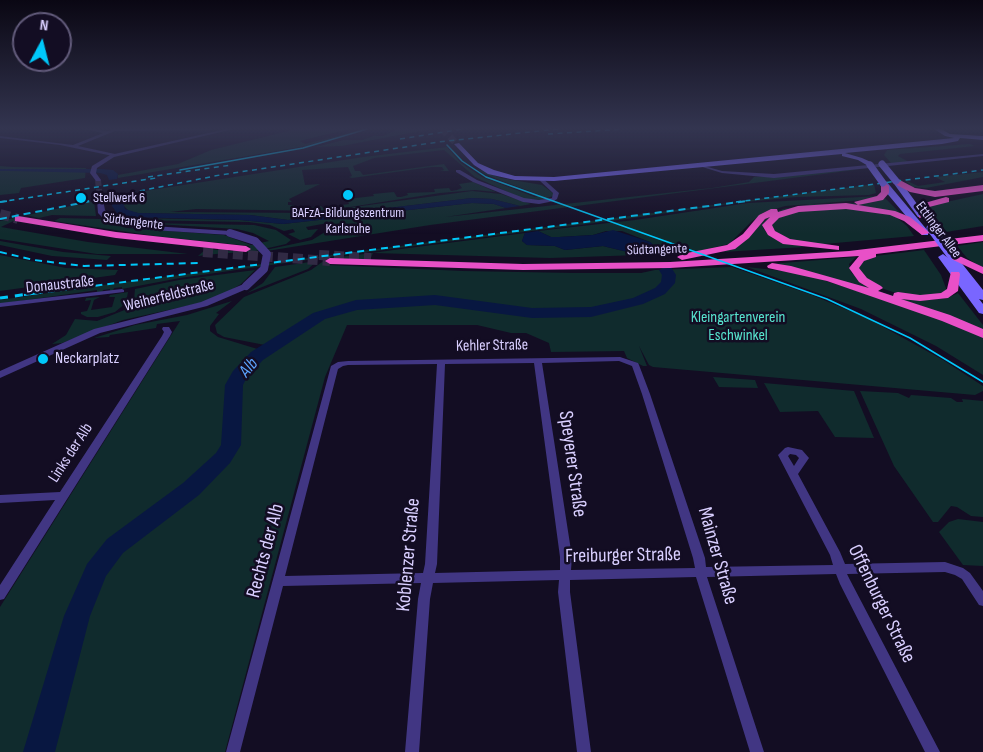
<!DOCTYPE html>
<meta charset="utf-8">
<style>
body{margin:0}
#map{position:relative;width:983px;height:752px;overflow:hidden;background:#130d23;font-family:"Sofia Sans Condensed",sans-serif}
canvas{display:block}
.north{position:absolute;left:12px;top:12px;width:60px;height:60px;box-sizing:border-box;background:#130d23;border:2px solid #625b7b;border-radius:50%;rotate:7deg;font-size:16px;font-weight:700;line-height:24px;text-align:center;color:#d9cfff}
.north::after{content:'';display:block;margin:auto;width:21px;height:27px;background:#00c8fa;clip-path:polygon(50% 0,100% 100%,50% 72%,0 100%)}
</style>
<div id="map">
<canvas width="983" height="752"></canvas>
<div class="north">N</div>
</div>
<script>
const ctx = document.querySelector('canvas').getContext('2d');
ctx.lineJoin = 'round';
function fillPath(path, color) { ctx.fillStyle = color; ctx.fill(path, 'evenodd'); }
const toPath = rows => new Path2D(rows.map(r => 'M' + r).join(''));
function strokePath(path, color, width, dash) { ctx.strokeStyle = color; ctx.lineWidth = width; ctx.lineCap = dash ? 'butt' : 'round'; ctx.setLineDash(dash || []); ctx.stroke(path); }
function drawText(font, color, halo, rows, align = 'center') {
  ctx.font = font + ' "Sofia Sans Condensed",sans-serif'; ctx.lineWidth = 5; ctx.setLineDash([]); ctx.textBaseline = 'middle'; ctx.strokeStyle = halo; ctx.fillStyle = color; for (const [text, x, y, turn = 0] of rows) {
    ctx.save(); ctx.translate(x, y); ctx.rotate((+turn || 0) * Math.PI / 180); ctx.textAlign = isNaN(turn) ? turn : align; if (halo) ctx.strokeText(text, 0, 0); ctx.fillText(text, 0, 0); ctx.restore();
  }
}
fillPath(toPath([
 [296,129,349,129,300,141,305,144,364,129,306,146,118,178,118,175,178,164,211,150],
 [398,129,431,129,342,146,316,147,343,140,362,140,381,133,375,136,383,136],
 [970,144,975,146,900,154,898,156,909,162,891,163,884,155,887,150],
 [447,147,461,163,482,177,535,197,540,195,502,181,485,174,477,169,501,178,542,185,553,193,553,196,542,200,523,199,475,177,444,150,374,158,353,166,355,171,360,171,363,175,444,164,449,171,440,171,444,170,442,167,432,167,352,178,349,177,352,176,348,167,302,170,305,185,320,184,289,199,292,202,288,202,288,205,294,205,296,209,321,206,323,208,349,204,347,199,374,196,373,194,394,192,397,197,401,197,408,195,407,193,435,192,434,189,449,188,451,191,457,190,462,188,459,184,473,182,496,192,475,190,440,193,324,211,196,209,170,212,310,213,472,191,501,194,531,204,520,206,492,199,472,198,288,220,250,215,138,213,129,211,122,204,121,196,151,190,363,157],
 [0,166,12,167,86,168,85,178,21,188,19,193,0,195],
 [862,169,430,225,242,255,312,240,325,232,328,225,333,222,306,227,308,230,318,229,311,237,300,240,288,234,295,232,293,229,284,231,270,225,249,222,129,220,135,218,240,220,283,224,472,203,494,204,506,208,445,217,712,188,749,182,754,177],
 [983,172,983,177,926,188,912,187,905,180,918,186,945,182,935,177],
 [874,184,876,193,869,195,796,197,736,203,626,219,321,258,180,278,122,289,122,287,114,288,113,291,110,292,110,289,103,290,102,293,97,293,97,290,0,304,0,300,117,283],
 [983,194,983,226,946,232,928,206],
 [880,196,863,200,785,206,765,212,751,222,729,244,686,254,661,255,650,242,622,231,606,231,593,235,559,237,551,237,538,231,635,220,748,203],
 [885,198,901,214,847,205,773,215,764,223,763,228,767,233,786,243,805,247,722,252,730,250,770,215,783,209,811,204,866,203],
 [94,201,96,216,52,215,39,218,26,215,1,227,88,242,188,254,97,254,0,239,0,221],
 [829,207,882,211,896,217,907,226,914,236,813,245,779,237,770,225,778,218,805,209],
 [60,218,100,219,126,228,224,235,251,245,269,241,253,233,237,229,141,223,254,225,276,230,291,240,286,244,251,252,244,252,216,254,198,256,206,249,244,252,250,246,155,236,54,221],
 [525,233,522,241,527,245,555,246,565,250,603,246,640,255,550,258,373,253,370,260,332,258,328,265,463,271,574,273,641,273,655,270,732,267,812,295,869,319,943,360,983,386,983,391,975,395,653,367,649,365,639,346,647,366,643,366,627,358,624,351,551,352,549,343,526,333,511,333,477,325,347,325,325,377,225,752,0,752,0,607,180,321,157,324,156,328,110,335,109,337,94,338,135,325,187,315,232,301,216,313,219,314,210,326,210,331,218,337,264,351,270,346,224,337,217,333,215,325,244,297,311,270,325,260,332,258,372,253,401,249],
 [0,241,63,252,111,256,107,260,52,256,0,245],
 [983,242,983,269,967,258,957,246],
 [924,250,941,275,947,291,932,296,899,294,881,288,866,280,858,267,863,260,875,256],
 [0,255,66,268,118,270,115,275,0,291],
 [856,257,849,264,851,272,860,281,882,292,900,298,929,300,947,298,958,293,983,325,983,332,870,290,770,264],
 [317,261,308,269,247,293,263,283,275,267],
 [747,267,801,273,938,317,983,336,983,375,936,346,861,309],
 [255,270,241,284,225,294,200,303,123,320,62,343,52,344,66,335,75,319,97,321,127,309,134,300,135,289,179,280],
 [128,292,126,303,115,312,98,317,87,317,81,314,81,312,87,311,90,304,91,300,85,301,86,298,100,297,94,300,91,310,112,307,115,297,109,297,110,295],
 [713,377,755,380,758,388,719,387],
 [764,383,854,391,874,438,835,437,818,411,780,412],
 [860,391,898,393,909,398,911,395,951,398,957,402,963,402,962,399,983,401,983,517,971,516,957,507,951,506,938,522,933,522,894,466],
 [958,519,983,522,983,566,963,565,939,532,949,522]
]), '#102b2d');
fillPath(toPath([
 [0,169,101,169,113,170,118,174,117,179,109,180,107,175,100,173,9,171,0,171],
 [121,196,125,209,138,213,250,215,288,220,472,198,492,199,520,206,506,208,494,204,472,203,283,224,240,220,129,217,117,213,112,206,111,198],
 [613,230,650,242,657,248,660,254,640,255,603,246,565,250,555,246,527,245,522,241,525,233,538,231,551,237,559,237,593,235]
]), '#081741');
fillPath(toPath([
 [666,266,671,267,676,275,675,283,665,294,643,304,591,317,532,318,435,305,357,310,325,319,263,360,247,377,243,385,241,445,230,463,199,495,123,553,106,576,90,616,55,752,23,752,64,616,87,564,107,539,183,483,216,453,221,445,225,385,233,371,251,352,313,313,356,300,435,295,532,308,591,307,633,298,655,288,661,282,662,275,659,270,666,266]
]), '#081741');
strokePath(toPath([
 [98,180,100,200]
]), '#312a44', 6, [6, 3]);
strokePath(toPath([
 [442,129,457,144]
]), '#312a44', 7, [7, 4]);
strokePath(toPath([
 [0,214,18,219],
 [203,252,330,261],
 [319,255,371,258]
]), '#312a44', 10, [10, 5]);
fillPath(toPath([
 [84,129,92,129,108,131,114,129,212,129,210,130,115,131,78,146,115,154,115,156,113,156,60,145,0,138,0,136,73,145,103,133,84,129],
 [983,154,983,156,774,178,722,173,699,166,701,165,722,171,774,174,983,154],
 [456,170,460,170,477,180,524,198,539,200,552,198,553,193,539,180,538,179,541,177,559,193,557,199,554,201,539,204,523,202,473,182,456,172,456,170],
 [122,289,124,290,124,292,0,307,0,303,122,289],
 [163,327,169,327,172,332,170,336,4,599,0,600,0,585,55,500,0,503,0,495,60,492,162,336,164,332,162,329,163,327],
 [620,357,638,363,639,365,650,394,705,558,706,567,833,565,830,555,778,455,785,448,788,447,802,450,809,458,798,474,840,552,845,564,945,562,963,568,970,573,983,591,983,606,979,605,962,579,955,575,945,572,847,574,850,580,940,752,925,752,840,584,836,574,707,577,764,752,750,752,696,577,570,580,570,592,591,752,577,752,558,592,559,580,433,583,430,599,419,752,405,752,418,599,421,583,283,586,240,752,226,752,331,366,338,362,348,361,620,357],
 [619,361,632,366,642,394,693,558,695,568,571,570,572,557,542,363,619,361],
 [534,363,560,557,560,570,435,573,437,564,445,364,534,363],
 [437,364,425,564,423,573,285,576,338,369,343,366,348,365,437,364],
 [790,454,796,455,799,458,794,466,788,456,790,454]
]), '#413683');
fillPath(toPath([
 [226,129,234,129,114,157,97,168,96,173,101,180,100,181,96,181,90,173,92,166,110,155,226,129],
 [100,198,103,200,105,210,108,213,127,222,152,226,230,231,234,233,230,235,152,230,122,226,102,217,98,213,97,200,100,198],
 [246,283,250,286,249,288,207,306,100,333,0,378,0,371,94,329,201,302,246,283]
]), '#413683');
fillPath(toPath([
 [934,129,941,129,950,134,983,136,983,140,960,138,958,141,942,144,845,153,862,158,873,163,874,165,870,167,858,160,842,156,842,154,554,181,515,180,488,174,474,165,454,144,459,143,478,163,494,170,515,176,554,177,954,138,945,136,934,129],
 [893,179,899,179,925,215,924,217,918,217,892,181,893,179],
 [880,181,886,181,928,231,928,235,922,235,880,185,880,181],
 [943,254,948,258,953,255,956,256,983,290,983,300,979,299,983,304,983,314,979,313,938,257,943,254]
]), '#7966ff');
fillPath(toPath([
 [896,178,915,188,935,191,983,185,983,191,935,197,910,192,893,183,892,181,896,178],
 [885,183,889,186,889,193,883,200,858,205,854,202,877,196,881,192,881,186,885,183],
 [946,197,949,198,949,202,929,207,928,216,919,218,921,204,946,197],
 [846,203,895,211,910,217,930,233,922,235,904,221,890,215,846,209,799,212,779,218,772,225,775,231,790,239,839,246,839,250,783,244,768,235,762,225,770,217,765,219,749,238,735,249,682,260,677,257,682,254,727,245,743,234,759,215,771,209,777,209,778,212,798,206,846,203],
 [18,216,116,232,246,246,251,249,246,252,116,238,15,221,15,217,18,216],
 [983,235,983,241,876,254,876,257,864,261,859,268,867,278,881,286,883,288,878,291,893,296,894,293,898,292,920,295,941,293,947,289,951,272,959,272,960,274,958,291,948,298,920,301,901,299,950,315,983,329,983,338,942,321,827,281,768,268,767,266,772,263,791,266,869,288,859,282,849,268,859,256,670,268,523,270,330,264,325,261,330,258,523,264,670,262,849,251,983,235],
 [951,252,983,267,983,274,947,257,946,255,951,252]
]), '#e850c7');
strokePath(toPath([
 [447,145,462,161,486,177,827,299,910,338,983,382],
 [180,170,303,148,367,129]
]), '#00c8fa', 1.5);
strokePath(toPath([
 [548,134,624,129],
 [400,139,462,129],
 [148,177,231,165],
 [0,202,156,178],
 [84,202,220,175,438,142,558,129],
 [736,202,983,170]
]), '#00c8fa', 1.5, [5, 4.5]);
strokePath(toPath([
 [0,202,8,201],
 [0,219,91,201],
 [0,252,34,260,84,266,198,263],
 [24,295,747,201]
]), '#00c8fa', 2, [7, 5]);
strokePath(toPath([
 [0,298,36,293]
]), '#00c8fa', 3, [8, 7]);
strokePath(toPath([
 [230,233,255,241,267,254,264,269,246,286]
]), '#413683', 8);
strokePath(toPath([
 [882,164,896,181],
 [870,165,883,183]
]), '#7966ff', 7);
strokePath(toPath([
 [931,228,951,255]
]), '#7966ff', 9);
const sky = ctx.createLinearGradient(0, 0, 0, 234);
sky.addColorStop(0, '#0a0713');
sky.addColorStop(0.55, '#333550');
sky.addColorStop(1, '#33355000');
ctx.fillStyle = sky;
ctx.fillRect(0, 0, 983, 234);
for (const [x, y, r, color] of [
 [348,195,6,"#00c8fa"],
 [81,198,6,"#00c8fa"],
 [43,359,6,"#00c8fa"]
]) { const dot = new Path2D(); dot.arc(x, y, r, 0, 2 * Math.PI); ctx.fillStyle = color; ctx.fill(dot); strokePath(dot, '#130d23', 2); }
drawText('14px', '#d9cfff', '#130d23', [
 ["Stellwerk 6",93,198],
 ["BAFzA-Bildungszentrum",348,213,"center"],
 ["Karlsruhe",348,229,"center"]
], 'left');
drawText('14px', '#d9cfff', '#130d23', [
 ["Südtangente",133,222,7],
 ["Ettlinger Allee",938,230,53],
 ["Südtangente",657,250,-2]
]);
drawText('16px', '#d9cfff', '#130d23', [
 ["Donaustraße",60,285,-6],
 ["Weiherfeldstraße",169,296,-14],
 ["Kehler Straße",492,346,-1],
 ["Links der Alb",71,453,-57]
]);
drawText('16px', '#57e3ce', '#130d23', [
 ["Kleingartenverein",738,318],
 ["Eschwinkel",738,336]
]);
drawText('16px', '#d9cfff', '#130d23', [
 ["Neckarplatz",55,359]
], 'left');
drawText('italic 18px', '#5da4ff', '#130d23', [
 ["Alb",249,368,-50]
]);
drawText('20px', '#d9cfff', '#130d23', [
 ["Speyerer Straße",572,464,82],
 ["Rechts der Alb",266,551,-75],
 ["Koblenzer Straße",409,555,-85],
 ["Freiburger Straße",623,556,-1],
 ["Mainzer Straße",717,556,74],
 ["Offenburger Straße",881,604,64]
]);
</script>
